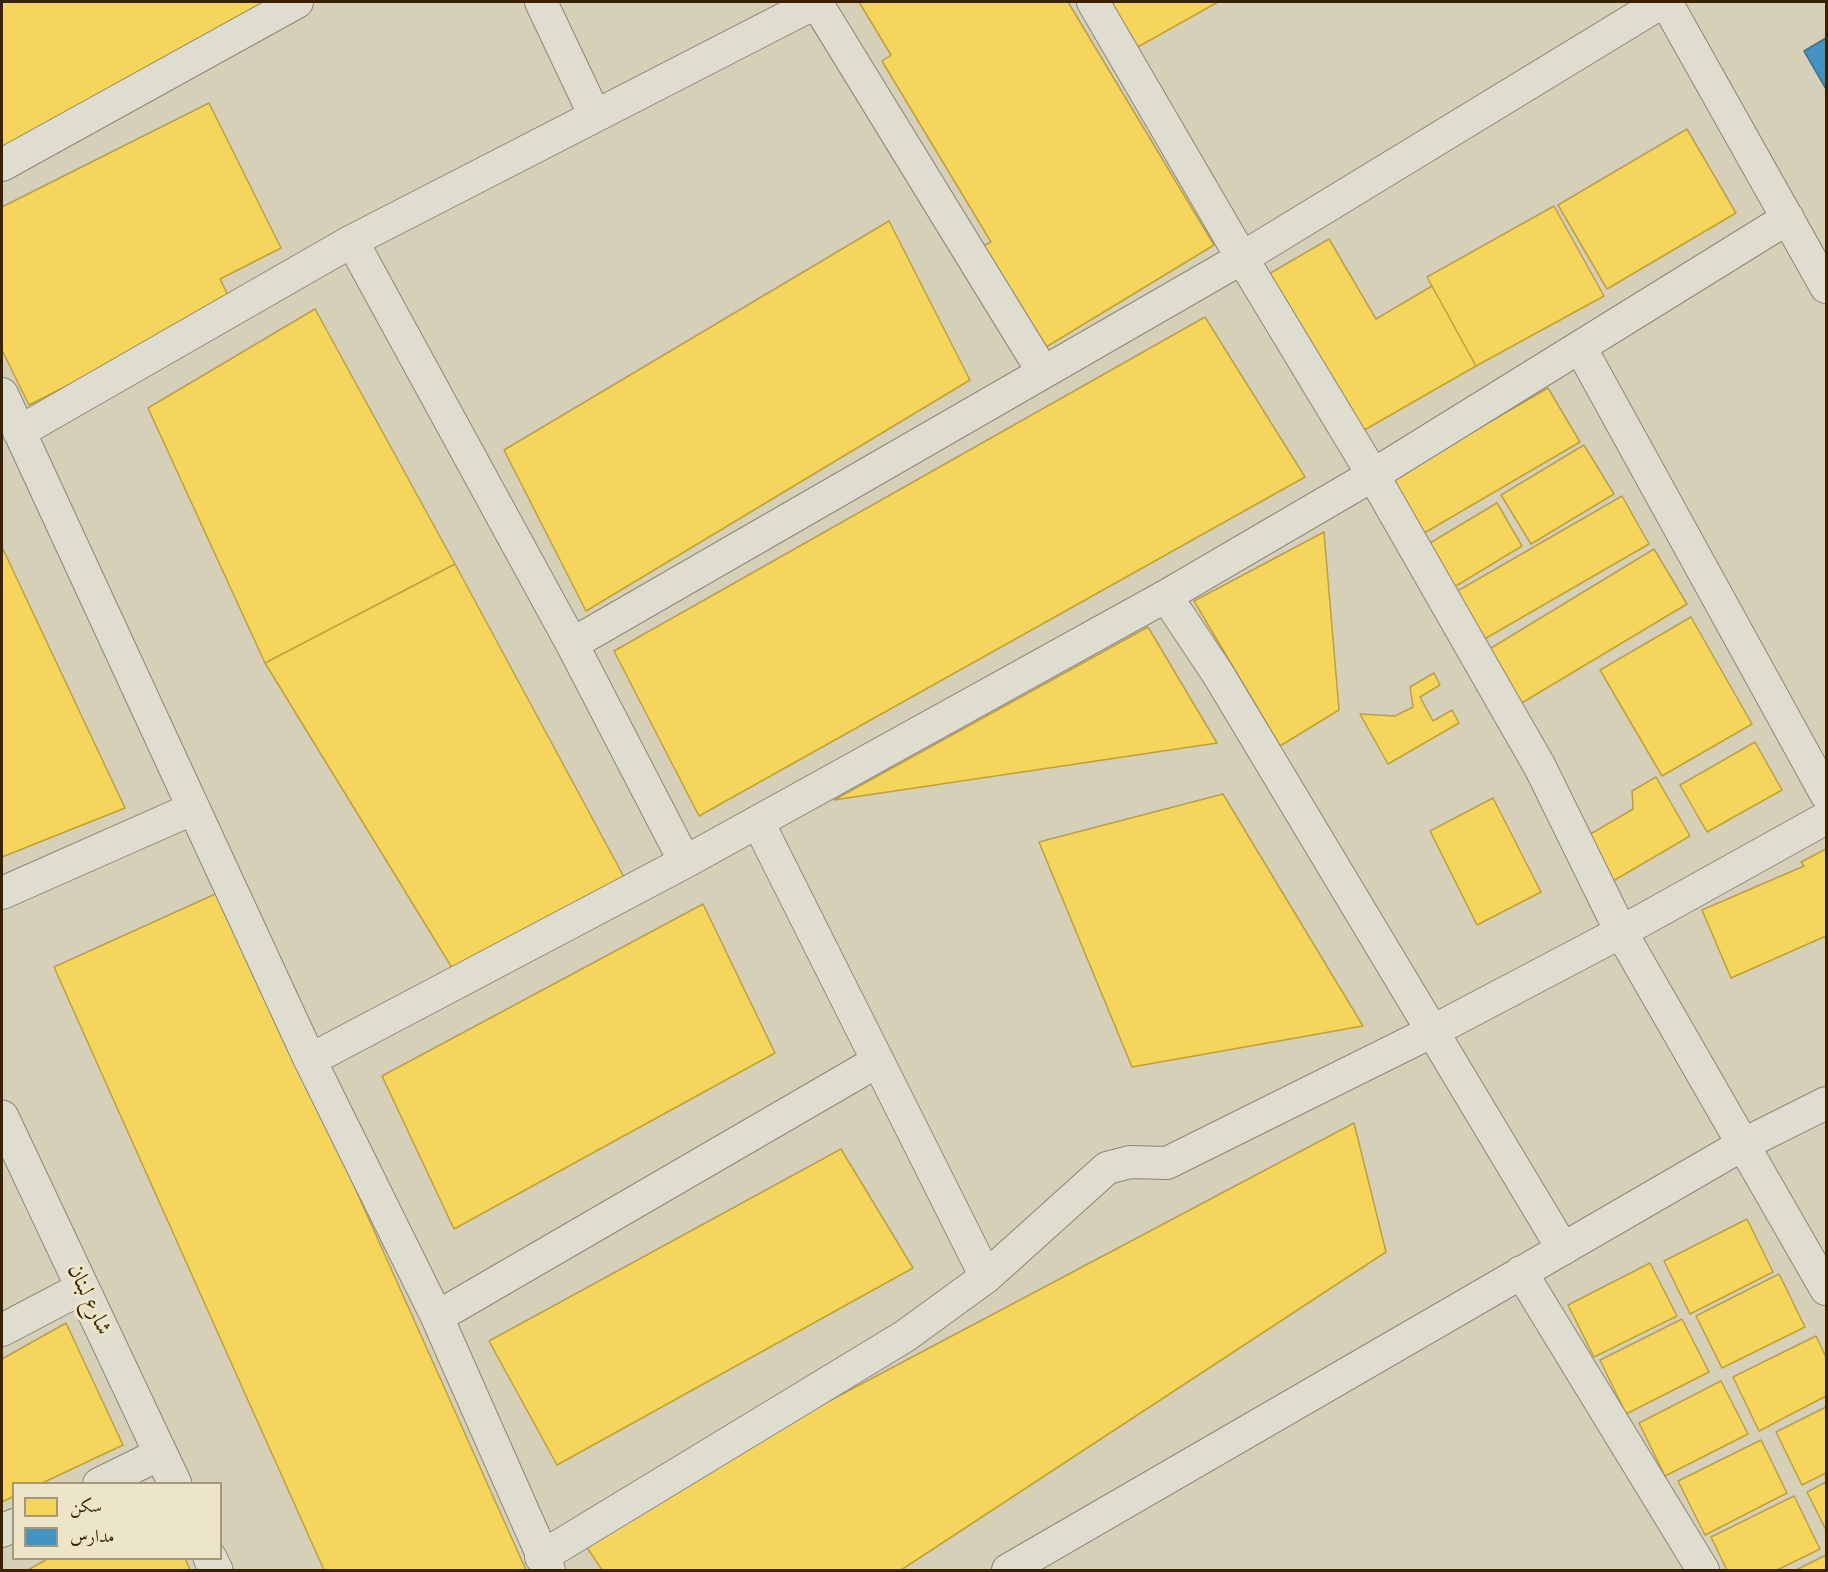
<!DOCTYPE html>
<meta charset="utf-8">
<style>
body{margin:0}
#map{position:relative;width:1828px;height:1572px;overflow:hidden;background:#d6d0b8;font-family:"IM FELL Double Pica",Amiri,serif}
canvas{display:block}
.frame{position:absolute;inset:0;border:3px solid #392202;pointer-events:none}
.legend{position:absolute;left:12px;top:1482px;width:210px;height:78px;box-sizing:border-box;background:#ede5c8;border:2px solid #a59779;margin:0;padding:8px 10px;list-style:none;font-size:18px;color:#392202}
.legend li{display:flex;align-items:center;gap:12px;height:30px}
.legend b{width:30px;border:2px solid #a59779}
</style>
<div id="map">
<canvas width="1828" height="1572"></canvas>
<div class="frame"></div>
<ul class="legend">
<li><b style="height:16px;background:#f6d55c"></b>سكن</li>
<li><b style="height:16px;background:#4393c3"></b>مدارس</li>
</ul>
</div>
<script>
const ctx = document.querySelector('canvas').getContext('2d');
ctx.lineJoin = 'round';
function fillPath(path, color) { ctx.fillStyle = color; ctx.fill(path, 'evenodd'); }
const toPath = rows => new Path2D(rows.map(r => 'M' + r).join(''));
function strokePath(path, color, width, dash) { ctx.strokeStyle = color; ctx.lineWidth = width; ctx.lineCap = dash ? 'butt' : 'round'; ctx.setLineDash(dash || []); ctx.stroke(path); }
function drawText(font, color, halo, rows, align = 'center') {
  ctx.font = font + ' "IM FELL Double Pica",Amiri,serif'; ctx.lineWidth = 6; ctx.setLineDash([]); ctx.textBaseline = 'middle'; ctx.strokeStyle = halo; ctx.fillStyle = color; for (const [text, x, y, turn = 0] of rows) {
    ctx.save(); ctx.translate(x, y); ctx.rotate((+turn || 0) * Math.PI / 180); ctx.textAlign = isNaN(turn) ? turn : align; if (halo) ctx.strokeText(text, 0, 0); ctx.fillText(text, 0, 0); ctx.restore();
  }
}
const homes = toPath([
 [2,2,297,2,2,165,2,2],
 [859,2,1068,2,1214,245,1038,352,977,249,991,242,882,61,891,55,859,2],
 [1110,2,1218,2,1136,48,1110,2],
 [209,103,281,248,220,279,232,303,29,405,2,350,2,207,209,103],
 [1687,129,1736,213,1607,289,1558,205,1687,129],
 [1554,206,1604,296,1476,366,1427,277,1554,206],
 [889,221,970,380,586,611,504,450,889,221],
 [1329,239,1376,319,1432,286,1476,366,1354,436,1262,278,1329,239],
 [315,309,455,564,265,663,148,408,315,309],
 [1205,317,1305,477,699,816,614,651,1205,317],
 [1548,388,1580,442,1419,536,1388,481,1548,388],
 [1584,445,1614,494,1531,544,1501,495,1584,445],
 [1622,496,1649,544,1481,641,1454,593,1622,496],
 [1497,503,1522,546,1446,592,1420,549,1497,503],
 [1324,532,1339,710,1280,746,1194,601,1324,532],
 [2,547,125,808,2,857,2,547],
 [1654,549,1687,604,1515,707,1483,653,1654,549],
 [455,564,624,877,454,971,265,663,455,564],
 [1691,617,1752,724,1662,776,1600,670,1691,617],
 [1148,627,1217,743,834,800,1148,627],
 [1434,673,1440,685,1420,697,1433,721,1452,710,1459,723,1388,764,1360,714,1395,716,1413,707,1410,687,1434,673],
 [1755,742,1782,790,1707,832,1680,785,1755,742],
 [1656,777,1690,836,1608,884,1582,839,1633,809,1632,791,1656,777],
 [1223,794,1363,1026,1132,1067,1039,842,1223,794],
 [1493,798,1541,892,1477,925,1430,831,1493,798],
 [1826,849,1826,936,1731,978,1702,910,1804,866,1801,862,1826,849],
 [222,891,526,1570,324,1570,54,967,222,891],
 [703,904,775,1053,454,1229,382,1076,703,904],
 [1354,1123,1386,1252,901,1570,602,1570,578,1534,1354,1123],
 [841,1149,913,1268,557,1465,489,1341,841,1149],
 [1747,1219,1773,1272,1690,1314,1664,1261,1747,1219],
 [1650,1263,1677,1316,1594,1357,1568,1305,1650,1263],
 [1779,1274,1805,1327,1722,1368,1696,1316,1779,1274],
 [1682,1319,1709,1372,1626,1414,1600,1360,1682,1319],
 [66,1323,123,1445,40,1484,14,1484,14,1496,2,1502,2,1359,66,1323],
 [1816,1336,1826,1357,1826,1396,1759,1431,1733,1377,1816,1336],
 [1721,1381,1748,1434,1665,1476,1639,1423,1721,1381],
 [1826,1407,1826,1473,1802,1485,1776,1432,1826,1407],
 [1761,1440,1787,1493,1705,1535,1678,1481,1761,1440],
 [1826,1482,1826,1530,1807,1492,1826,1482],
 [1794,1496,1820,1549,1777,1570,1727,1570,1711,1537,1794,1496],
 [1826,1555,1826,1570,1796,1570,1826,1555],
 [49,1558,185,1558,190,1570,28,1570,49,1558]
]);
fillPath(homes, '#f6d55c');
strokePath(homes, '#bd9f41', 1.5);
const schools = toPath([
 [1826,38,1826,89,1804,51,1826,38]
]);
fillPath(schools, '#4393c3');
strokePath(schools, '#407189', 1.5);
const minor = toPath([
 [541,2,595,116],
 [816,2,1043,372],
 [1093,2,1242,258,1373,475,1540,767,1621,932,1826,1289],
 [1666,2,1826,287],
 [2,165,297,2],
 [352,241,572,644,685,862],
 [1580,347,1826,794],
 [2,394,310,1060,437,1317,549,1570],
 [19,432,352,241,817,2],
 [1166,596,1218,674,1563,1249],
 [572,644,1242,258,1662,2],
 [758,822,986,1277],
 [2,893,192,809],
 [310,1060,685,862,1166,596,1373,475,1788,218],
 [1521,1272,1703,1570],
 [437,1317,878,1061],
 [2,1330,82,1288],
 [99,1484,160,1454],
 [2,1531,14,1525],
 [541,1557,905,1336,986,1277,1107,1168,1130,1162,1167,1163,1433,1031,1621,932,1826,818],
 [1008,1570,1742,1145,1826,1103]
]);
const tertiary = toPath([
 [2,1117,175,1484],
 [210,1558,216,1570]
]);
strokePath(minor, '#8d8675', 34);
strokePath(tertiary, '#8d8675', 35);
strokePath(minor, '#dfdcd0', 32);
strokePath(tertiary, '#dfdcd0', 33);
drawText('22px', '#392202', '#ede5c8', [
 ["شارع لبنان",88,1300,65]
]);
</script>
